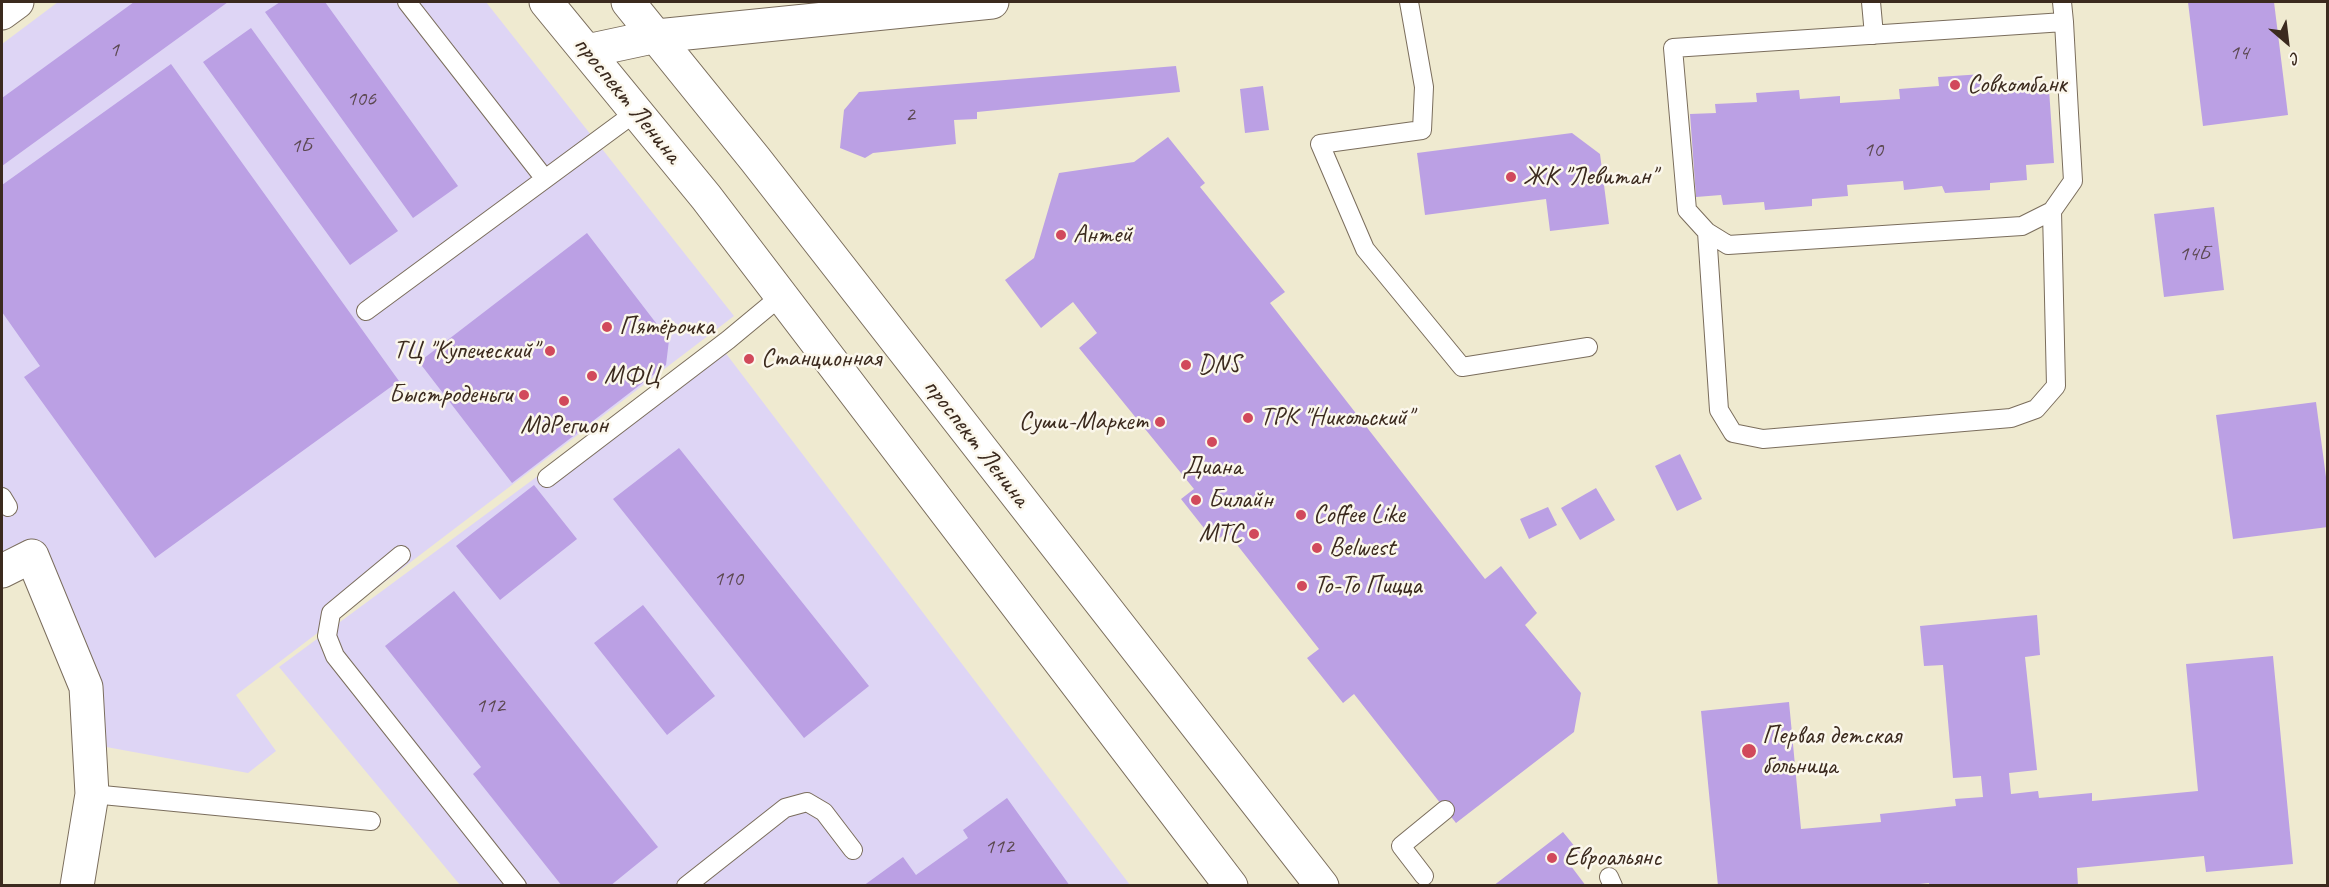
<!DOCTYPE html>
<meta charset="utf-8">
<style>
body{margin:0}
#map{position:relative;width:2329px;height:887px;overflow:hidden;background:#efead0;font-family:Caveat,sans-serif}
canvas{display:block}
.frame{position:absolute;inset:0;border:3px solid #3b2a1e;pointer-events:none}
.north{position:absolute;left:2257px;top:12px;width:60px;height:60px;-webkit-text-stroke:4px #fbf7ec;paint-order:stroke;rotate:152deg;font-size:16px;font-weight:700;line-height:24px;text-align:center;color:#3b2a1e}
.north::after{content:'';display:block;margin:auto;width:21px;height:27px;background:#3b2a1e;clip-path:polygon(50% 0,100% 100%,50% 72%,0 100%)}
</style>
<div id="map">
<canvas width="2329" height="887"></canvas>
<div class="frame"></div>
<div class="north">С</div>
</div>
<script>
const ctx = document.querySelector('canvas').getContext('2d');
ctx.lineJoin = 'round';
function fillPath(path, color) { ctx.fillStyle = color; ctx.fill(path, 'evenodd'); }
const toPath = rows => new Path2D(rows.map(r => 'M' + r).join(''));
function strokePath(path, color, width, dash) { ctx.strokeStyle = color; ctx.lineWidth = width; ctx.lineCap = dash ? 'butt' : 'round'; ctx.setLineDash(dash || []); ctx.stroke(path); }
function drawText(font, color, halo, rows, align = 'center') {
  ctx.font = font + ' Caveat,sans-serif'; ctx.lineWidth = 5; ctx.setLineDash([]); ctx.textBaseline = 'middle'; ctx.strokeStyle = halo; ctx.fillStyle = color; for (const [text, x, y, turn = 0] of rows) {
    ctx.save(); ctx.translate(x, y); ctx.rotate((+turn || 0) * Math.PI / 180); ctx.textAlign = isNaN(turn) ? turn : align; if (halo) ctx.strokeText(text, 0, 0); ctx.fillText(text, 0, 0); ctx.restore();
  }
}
fillPath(toPath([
 [58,2,486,2,734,316,236,695,276,751,248,773,79,742,70,638,22,551,2,562,2,44],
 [718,343,1130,885,460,885,279,667]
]), '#ded5f5');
fillPath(toPath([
 [134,2,228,2,2,166,2,98],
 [280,2,325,2,458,186,413,218,265,12],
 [2188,2,2274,2,2288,115,2203,126],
 [251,28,398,231,350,265,203,62],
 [171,64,399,381,155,558,24,377,40,366,2,312,2,185],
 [1176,66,1180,92,977,112,977,119,954,120,956,144,873,153,865,158,840,148,844,110,859,92],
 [1983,74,1984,84,2022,81,2023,91,2049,89,2054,163,2026,165,2027,180,1990,183,1990,190,1945,193,1942,186,1904,190,1903,181,1847,185,1848,196,1812,199,1812,206,1765,210,1764,202,1723,205,1721,195,1696,197,1690,114,1716,113,1715,104,1757,102,1756,93,1799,90,1800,99,1840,96,1840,103,1900,99,1899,89,1939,86,1938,77],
 [1263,86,1269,130,1245,133,1240,89],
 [1572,133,1600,154,1609,224,1550,231,1546,199,1425,215,1417,153],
 [1168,137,1205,183,1200,187,1285,292,1270,303,1485,579,1501,566,1537,613,1525,625,1581,693,1574,732,1456,823,1354,694,1343,703,1307,658,1319,649,1227,532,1215,542,1181,499,1194,489,1079,348,1097,333,1073,302,1041,328,1005,280,1034,258,1059,173,1134,162],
 [2214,207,2224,290,2164,297,2154,214],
 [587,233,669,340,666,365,512,483,419,362],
 [2316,402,2328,492,2328,527,2233,539,2216,415],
 [679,448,869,686,804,738,613,499],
 [1680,454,1702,499,1677,511,1655,466],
 [534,485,577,539,500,600,456,546],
 [1596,488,1615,520,1580,540,1561,508],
 [1548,507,1557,525,1529,539,1520,519],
 [454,591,658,847,610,886,562,886,473,774,481,767,385,646],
 [643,605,715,696,667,735,594,643],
 [2037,615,2040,655,2025,657,2037,770,2009,773,2011,794,2038,791,2039,798,2092,793,2092,801,2198,791,2186,664,2273,656,2293,864,2206,872,2204,856,2077,868,2078,886,1929,886,1929,883,1900,886,1718,886,1701,711,1789,702,1801,829,1881,822,1880,814,1956,806,1955,799,1983,797,1981,776,1953,778,1943,665,1924,666,1920,626],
 [1007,798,1070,886,863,886,903,857,916,875,968,838,963,830],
 [1563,832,1580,853,1568,862,1586,886,1493,886]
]), '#bba0e4');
const service = toPath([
 [407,2,545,179],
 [1409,2,1424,87,1422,130,1320,144,1365,249,1462,367,1588,347],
 [1871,2,1874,35],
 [2062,2,2064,22,2069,113,2073,181,2052,211,2022,226,1728,245,1707,232,1687,210,1673,48,2064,22],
 [1707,232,1719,410,1733,433,1763,439,2011,418,2036,409,2056,386,2052,211],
 [366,311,636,112],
 [547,478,728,340,781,296],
 [2,497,8,507],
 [401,555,331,613,327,636,335,656,517,886],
 [92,794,371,821],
 [1424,876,1401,846,1445,810],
 [1609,877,1613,886],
 [686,886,785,808,807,802,824,812,853,850]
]);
const minor = toPath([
 [2,571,32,556,86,687,92,794,77,886]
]);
const secondary = toPath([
 [657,36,992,2]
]);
const primary = toPath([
 [2,13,17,2]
]);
const trunk = toPath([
 [546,2,706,197,1231,886],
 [628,2,755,159,1322,886],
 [587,51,657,36]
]);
strokePath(service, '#7a6d5c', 20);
strokePath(minor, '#7a6d5c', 35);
strokePath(secondary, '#7a6d5c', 35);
strokePath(primary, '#7a6d5c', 35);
strokePath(trunk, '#7a6d5c', 35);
strokePath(service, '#fff', 18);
strokePath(minor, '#fff', 33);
strokePath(secondary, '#fff', 33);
strokePath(primary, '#fff', 33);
strokePath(trunk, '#fff', 33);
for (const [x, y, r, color] of [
 [1955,85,6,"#d1495b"],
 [1511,177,6,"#d1495b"],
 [1061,235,6,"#d1495b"],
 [607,327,6,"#d1495b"],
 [550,351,6,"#d1495b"],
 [749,359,6,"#d1495b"],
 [1186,365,6,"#d1495b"],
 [592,376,6,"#d1495b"],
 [524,395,6,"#d1495b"],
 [564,401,6,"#d1495b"],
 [1248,418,6,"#d1495b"],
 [1160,422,6,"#d1495b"],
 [1212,442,6,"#d1495b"],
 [1196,500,6,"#d1495b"],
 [1301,515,6,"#d1495b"],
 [1254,534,6,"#d1495b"],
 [1317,548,6,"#d1495b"],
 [1302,586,6,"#d1495b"],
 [1749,751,8,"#d1495b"],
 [1552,858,6,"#d1495b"]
]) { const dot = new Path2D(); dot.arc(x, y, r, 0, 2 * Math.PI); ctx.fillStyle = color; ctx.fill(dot); strokePath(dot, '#fbf7ec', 2); }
drawText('22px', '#5b4850', null, [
 ["1",114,50],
 ["14",2239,53],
 ["106",361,99],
 ["2",910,115],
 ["1Б",301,146],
 ["10",1873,150],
 ["14Б",2194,254],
 ["110",728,579],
 ["112",490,706],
 ["112",999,847]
]);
drawText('26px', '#3b2a1e', '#fbf7ec', [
 ["Совкомбанк",1967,85],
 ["ЖК \"Левитан\"",1523,177],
 ["Антей",1073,235],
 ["Пятёрочка",619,327],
 ["ТЦ \"Купеческий\"",538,351,"right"],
 ["Станционная",761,359],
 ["DNS",1198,365],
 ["МФЦ",604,376],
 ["Быстроденьги",512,395,"right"],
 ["ТРК \"Никольский\"",1260,418],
 ["Суши-Маркет",1148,422,"right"],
 ["МдРегион",564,426,"center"],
 ["Диана",1212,467,"center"],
 ["Билайн",1208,500],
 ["Coffee Like",1313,515],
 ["МТС",1242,534,"right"],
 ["Belwest",1329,548],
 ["То-То Пицца",1314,586],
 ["Первая детская",1762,736],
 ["больница",1762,766],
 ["Евроальянс",1564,858]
], 'left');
drawText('26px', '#3b2a1e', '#fbf7ec', [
 ["проспект Ленина",627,100,51],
 ["проспект Ленина",976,443,52]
]);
</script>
